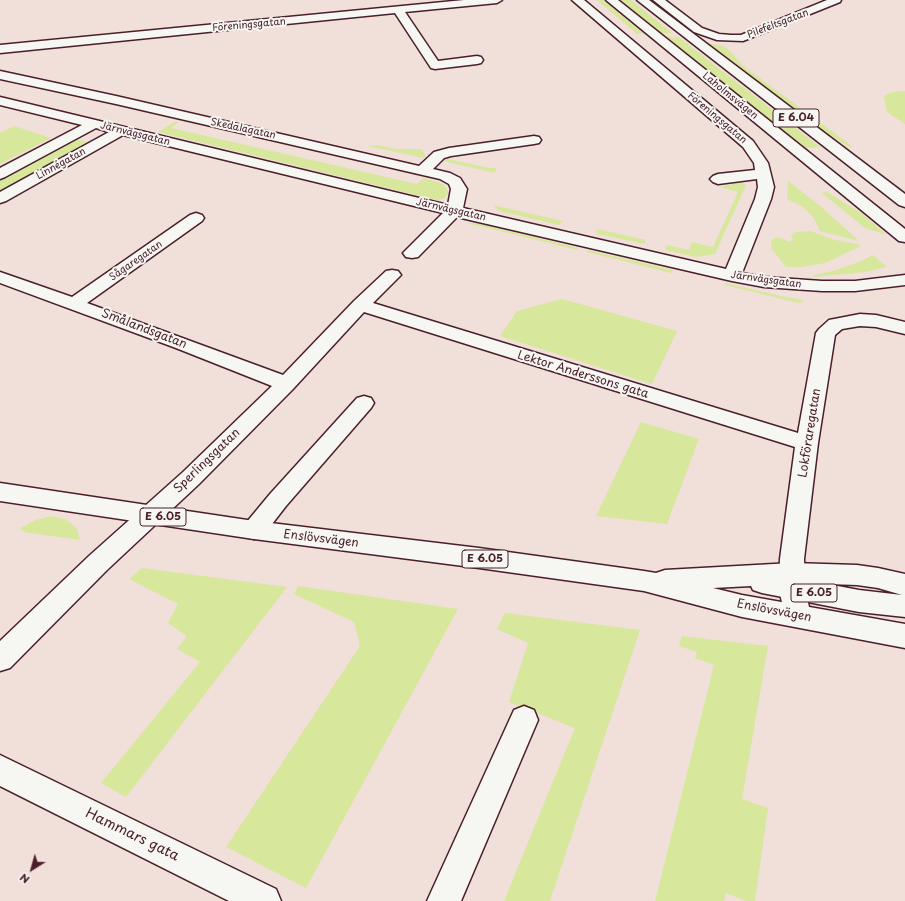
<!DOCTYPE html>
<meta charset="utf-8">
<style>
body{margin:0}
#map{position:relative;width:905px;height:901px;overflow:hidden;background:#f1dfda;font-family:"Playpen Sans",sans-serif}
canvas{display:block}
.north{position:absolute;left:12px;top:849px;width:40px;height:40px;-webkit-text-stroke:3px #f6f6f2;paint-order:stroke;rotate:217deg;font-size:11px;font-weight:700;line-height:16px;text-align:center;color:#4a1f2b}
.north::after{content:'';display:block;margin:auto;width:14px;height:18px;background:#4a1f2b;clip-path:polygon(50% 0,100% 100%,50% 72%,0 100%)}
</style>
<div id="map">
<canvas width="905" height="901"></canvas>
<div class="north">N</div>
</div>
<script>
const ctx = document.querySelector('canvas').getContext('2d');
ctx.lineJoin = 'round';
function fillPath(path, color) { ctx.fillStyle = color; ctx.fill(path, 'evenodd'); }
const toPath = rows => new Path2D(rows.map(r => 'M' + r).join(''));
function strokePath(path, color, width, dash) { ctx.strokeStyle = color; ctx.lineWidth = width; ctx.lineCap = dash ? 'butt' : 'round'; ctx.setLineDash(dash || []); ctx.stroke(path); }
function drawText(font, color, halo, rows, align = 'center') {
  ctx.font = font + ' "Playpen Sans",sans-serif'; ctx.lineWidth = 4; ctx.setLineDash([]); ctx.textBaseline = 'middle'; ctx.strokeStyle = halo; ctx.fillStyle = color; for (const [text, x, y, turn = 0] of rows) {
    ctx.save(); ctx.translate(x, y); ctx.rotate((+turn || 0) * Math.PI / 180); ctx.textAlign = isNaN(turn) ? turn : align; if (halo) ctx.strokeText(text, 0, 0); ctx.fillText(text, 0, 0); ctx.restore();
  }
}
fillPath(toPath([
 [597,0,603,0,644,34,637,34],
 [619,0,631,0,672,33,660,33],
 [665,36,680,38,820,147,805,148],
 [706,43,724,46,733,54,742,65,852,146,849,147,811,123],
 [905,91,905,124,887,112,884,96,892,92],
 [174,122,179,122,171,128,417,184,424,178,443,184,449,192,444,199,436,200,158,132],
 [14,126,51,138,0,164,0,133],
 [75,139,92,143,0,193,0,179],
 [378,145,395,149,421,149,426,156,424,158,367,146],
 [448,159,489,168,496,168,495,173,443,161],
 [788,181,819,205,859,241,820,231,814,218,803,207,787,199],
 [741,182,746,185,715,254,696,257,665,250,667,245,689,250,692,242,713,247,738,192,720,187],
 [827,192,861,213,887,235,865,228,822,193],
 [493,205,501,207,563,221,559,225,499,211],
 [467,223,476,223,578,248,577,250],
 [597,229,646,240,644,244,598,234,596,232],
 [810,231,835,240,857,244,861,246,825,263,801,267,786,267,771,248,771,241,775,238,781,238,789,242,793,240,791,236,796,232],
 [588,250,673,270,671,273,587,252],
 [873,255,887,267,865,272,813,277,814,275,833,271,859,262],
 [725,283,781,296,804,300,803,302,798,303,725,285],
 [562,299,677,331,652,384,500,336,517,311],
 [641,422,699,439,667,524,596,516],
 [51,516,67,520,77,529,80,540,24,532,20,528,36,520],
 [142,568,287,587,126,797,101,783,200,662,177,649,187,636,168,623,178,604,129,579],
 [298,586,458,609,306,888,226,847,360,646,354,622,294,594],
 [505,613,640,630,550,901,504,901,575,728,509,702,528,643,497,629],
 [682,636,768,646,742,799,768,808,755,901,746,901,726,893,724,901,655,901,714,665,695,658,697,652,679,646]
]), '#d7e79b');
const minor = toPath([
 [464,0,502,0,497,3,405,12,438,61,477,56,481,57,483,60,481,63,477,64,435,69,431,68,395,13,0,53,0,45,464,0],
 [572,0,584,0,753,141,768,163,774,187,771,199,742,273,764,277,822,281,855,281,905,275,905,285,855,291,822,291,764,287,732,281,457,217,418,257,412,258,406,257,403,253,443,213,123,135,6,201,0,203,0,192,109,132,96,128,5,177,0,179,0,168,82,125,0,105,0,97,448,205,451,189,449,184,440,179,116,104,0,79,0,71,116,96,419,166,434,152,449,148,534,136,539,137,541,140,539,143,534,144,451,156,444,158,433,169,450,173,460,178,467,189,463,208,726,269,755,199,758,187,757,179,718,184,713,182,710,179,713,176,718,174,755,170,754,163,743,147,572,0],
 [653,0,665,0,702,28,719,34,731,35,741,35,827,0,841,0,840,2,743,41,717,40,694,32,653,0],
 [196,213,202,215,204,218,202,221,87,303,283,375,354,301,386,271,392,270,398,271,401,275,373,303,798,433,816,333,819,329,829,320,860,314,876,315,905,322,905,334,876,327,860,326,842,329,835,335,818,443,804,559,805,589,811,616,807,624,798,627,789,624,785,616,779,589,780,559,795,447,364,312,293,389,199,484,107,570,10,668,0,671,0,641,89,556,183,472,272,386,176,348,0,283,0,272,72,297,190,215,196,213],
 [364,396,371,398,374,403,371,408,286,506,262,537,254,539,246,537,242,530,246,523,270,494,357,398,364,396],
 [524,706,534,710,538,720,461,901,427,901,514,710,524,706],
 [0,755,276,889,281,901,229,901,0,786,0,755]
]);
const highway = toPath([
 [606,0,618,0,905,229,905,242,899,241,606,0],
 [637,0,649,0,905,194,905,207,899,205,637,0],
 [0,483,254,521,479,548,644,571,656,573,665,570,792,563,857,565,878,568,905,574,905,617,859,612,762,593,753,590,751,586,713,588,742,595,905,624,905,648,742,617,644,591,479,568,254,539,0,501,0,483],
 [827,584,857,585,878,588,902,595,859,590,827,584]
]);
strokePath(minor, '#4a1f2b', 3);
strokePath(highway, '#4a1f2b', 3);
fillPath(minor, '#f6f6f2');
fillPath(highway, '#f6f6f2');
drawText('10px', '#4a1f2b', '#f6f6f2', [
 ["Pilefeltsgatan",778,24,-21],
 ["Föreningsgatan",249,25,-5],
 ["Laholmsvägen",730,96,39],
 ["Föreningsgatan",717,118,40],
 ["Skedalagatan",243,129,12],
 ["Järnvägsgatan",135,134,14],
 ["Linnégatan",61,164,-29],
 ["Järnvägsgatan",451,210,13],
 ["Sågaregatan",136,261,-35],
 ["Järnvägsgatan",766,280,8]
]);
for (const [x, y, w] of [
 [796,118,46],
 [163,517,46],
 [485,559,46],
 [814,593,46]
]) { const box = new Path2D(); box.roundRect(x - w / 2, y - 9, w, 18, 3); ctx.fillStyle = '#f6f6f2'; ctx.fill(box); strokePath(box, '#4a1f2b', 1); }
drawText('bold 11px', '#4a1f2b', null, [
 ["E 6.04",796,118],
 ["E 6.05",163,517],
 ["E 6.05",485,559],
 ["E 6.05",814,593]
]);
drawText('12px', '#4a1f2b', '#f6f6f2', [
 ["Smålandsgatan",144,329,21],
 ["Lektor Anderssons gata",583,375,17],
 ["Lokföraregatan",810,433,-81],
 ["Sperlingsgatan",207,461,-44],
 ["Enslövsvägen",321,539,7],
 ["Enslövsvägen",774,611,11]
]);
drawText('14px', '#4a1f2b', '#f6f6f2', [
 ["Hammars gata",132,835,26]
]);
</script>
